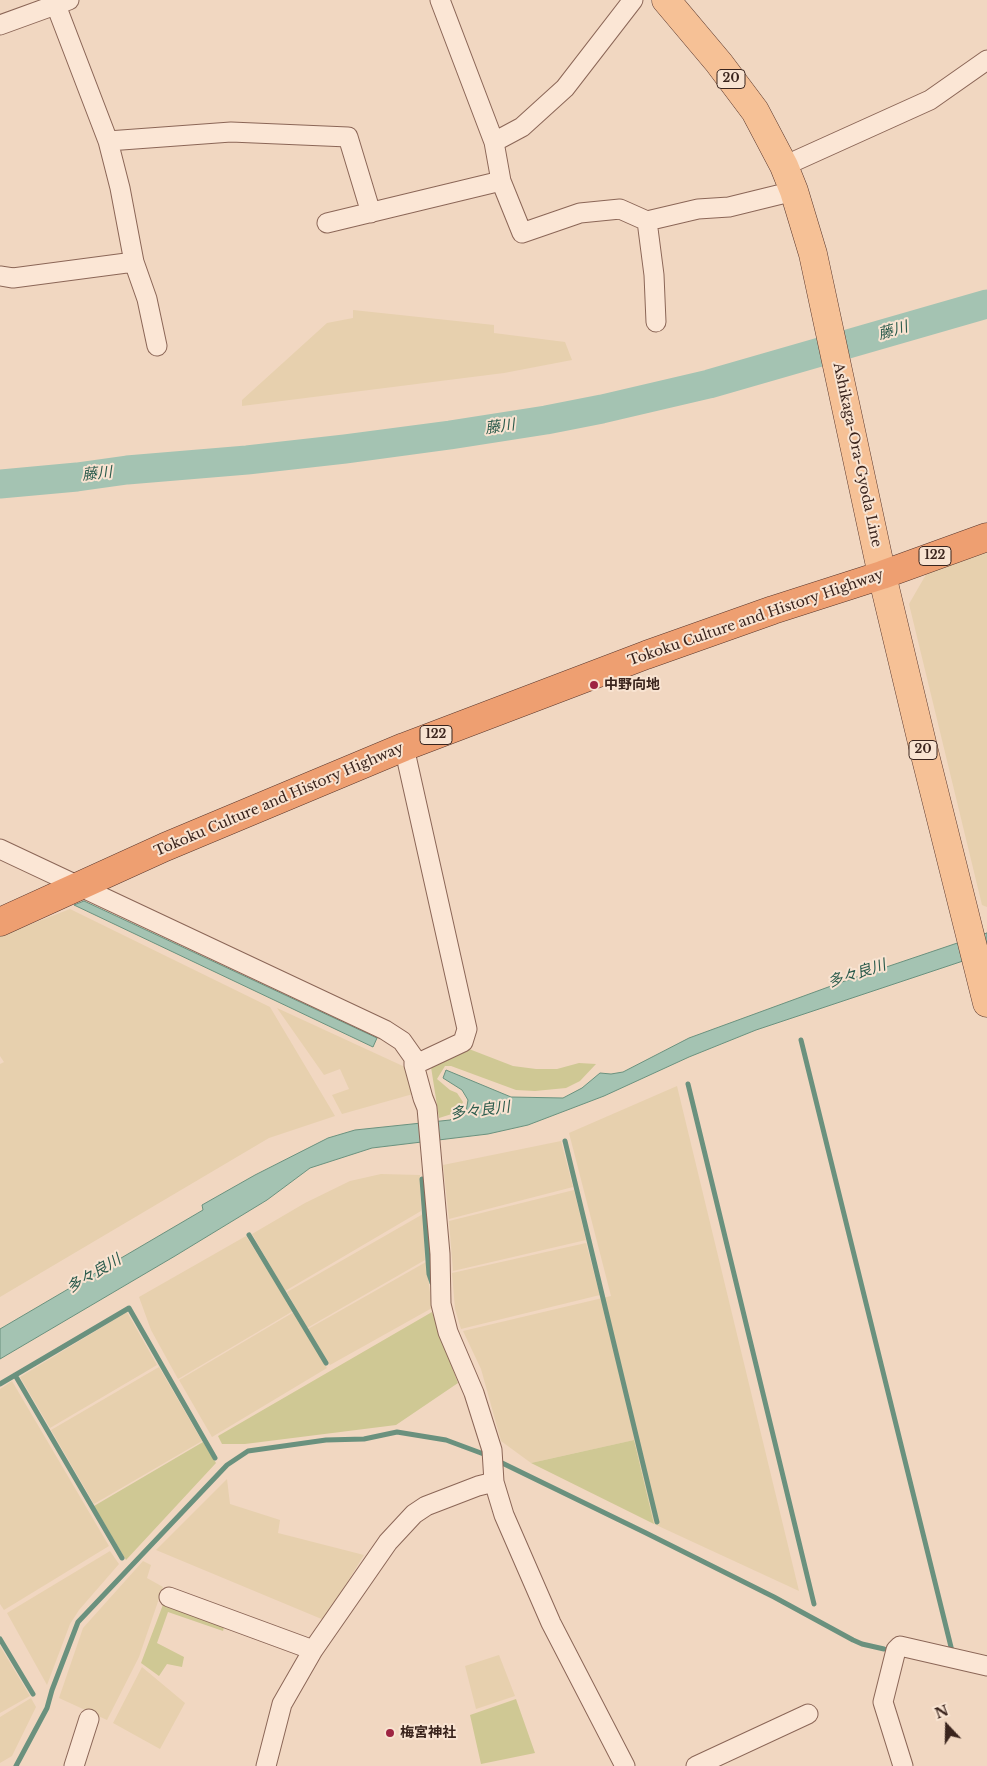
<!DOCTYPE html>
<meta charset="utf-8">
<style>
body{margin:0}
#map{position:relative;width:987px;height:1766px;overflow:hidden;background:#f1d7c1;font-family:"Libre Baskerville",serif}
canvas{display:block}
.north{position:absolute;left:922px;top:1701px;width:50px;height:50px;-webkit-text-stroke:4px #f8e3d1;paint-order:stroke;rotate:339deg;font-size:14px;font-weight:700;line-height:20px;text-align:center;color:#3a241d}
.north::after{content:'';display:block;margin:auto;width:18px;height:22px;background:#3a241d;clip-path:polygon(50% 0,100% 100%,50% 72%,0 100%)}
</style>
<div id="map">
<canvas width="987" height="1766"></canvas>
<div class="north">N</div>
</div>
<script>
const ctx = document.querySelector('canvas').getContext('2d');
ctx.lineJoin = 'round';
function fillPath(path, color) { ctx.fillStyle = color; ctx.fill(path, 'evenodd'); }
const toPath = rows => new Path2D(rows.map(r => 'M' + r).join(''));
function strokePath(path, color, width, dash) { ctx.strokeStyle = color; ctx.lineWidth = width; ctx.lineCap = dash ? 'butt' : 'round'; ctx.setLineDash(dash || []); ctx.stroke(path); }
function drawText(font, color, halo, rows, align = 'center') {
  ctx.font = font + ' "Libre Baskerville","Noto Sans JP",serif'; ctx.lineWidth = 4; ctx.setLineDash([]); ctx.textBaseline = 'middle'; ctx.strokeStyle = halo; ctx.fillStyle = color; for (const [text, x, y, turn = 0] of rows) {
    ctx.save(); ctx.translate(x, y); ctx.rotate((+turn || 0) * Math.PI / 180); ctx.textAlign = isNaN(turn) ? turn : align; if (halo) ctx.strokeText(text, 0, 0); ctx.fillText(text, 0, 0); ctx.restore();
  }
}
fillPath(toPath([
 [353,310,494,325,494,333,565,342,572,360,504,373,242,406,242,400,327,323,353,318],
 [987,551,987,907,982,905,909,604,928,571],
 [70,909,270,1007,335,1116,269,1138,0,1297,0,1064,4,1062,0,1056,0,936],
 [277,1008,405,1067,413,1094,342,1114,332,1095,349,1089,340,1069,324,1075],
 [677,1086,799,1591,654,1524,634,1440,531,1463,501,1441,481,1369,463,1331,611,1296,569,1133],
 [561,1141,573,1187,449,1219,443,1165],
 [381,1174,420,1175,421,1211,285,1291,252,1234,305,1203,350,1181],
 [574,1190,586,1240,453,1271,449,1221],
 [423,1214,425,1260,307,1328,287,1292],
 [246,1236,293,1311,178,1379,151,1330,139,1297],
 [586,1243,600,1295,461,1329,455,1309,452,1273],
 [426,1262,432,1308,330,1365,308,1329],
 [127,1312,157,1365,50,1428,20,1377],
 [294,1312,327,1368,212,1437,179,1380],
 [159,1367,202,1441,94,1504,51,1430],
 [12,1381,109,1546,4,1610,0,1604,0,1389],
 [227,1479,230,1504,280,1520,278,1533,364,1555,324,1620,156,1550],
 [110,1551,119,1564,79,1610,70,1624,47,1685,7,1613],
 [143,1561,151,1565,147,1578,163,1587,139,1657,107,1720,59,1698,83,1628],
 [0,1646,30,1696,0,1713],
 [499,1655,515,1696,476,1709,465,1666],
 [142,1667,185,1703,160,1749,113,1723],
 [31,1698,36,1707,12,1756,0,1763,0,1717]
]), '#e7d0ae');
fillPath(toPath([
 [469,1049,513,1066,536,1069,557,1069,579,1063,596,1064,580,1081,566,1088,535,1091,516,1090,451,1066,445,1066,437,1079,450,1090,457,1093,463,1102,461,1108,455,1113,439,1118,431,1067],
 [432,1312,458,1383,396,1425,245,1444,222,1444,218,1436],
 [634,1440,654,1524,531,1463],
 [203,1442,216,1463,126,1560,94,1506],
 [164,1602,225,1624,223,1631,168,1612,157,1643,184,1657,182,1667,167,1664,159,1676,141,1663],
 [516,1699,535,1753,481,1764,470,1715]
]), '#cfc894');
const water = toPath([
 [84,901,377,1038,373,1047,74,905,84,901],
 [987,933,987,953,756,1030,689,1057,604,1096,528,1125,488,1134,372,1148,310,1168,267,1200,175,1256,0,1359,0,1329,203,1210,202,1205,255,1175,328,1138,355,1130,450,1120,466,1112,468,1100,462,1090,443,1078,446,1070,511,1097,563,1098,582,1088,600,1073,611,1074,623,1072,689,1038,842,982,987,933]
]);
fillPath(water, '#a4c3b2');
strokePath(water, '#6a917e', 1);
strokePath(toPath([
 [801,1040,952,1651],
 [688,1084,814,1604],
 [565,1141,657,1522],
 [422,1179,429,1274,432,1283],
 [249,1235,326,1363],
 [15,1375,122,1558],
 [0,1384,129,1308,215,1458],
 [496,1460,646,1533,774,1597,853,1640,862,1644,884,1649],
 [0,1639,33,1694],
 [16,1766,47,1708,52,1690,78,1622,227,1465,248,1451,326,1440,364,1439,397,1432,446,1440,489,1456]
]), '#6a917e', 5);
strokePath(toPath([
 [0,484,77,477,127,470,247,460,345,449,450,435,546,420,602,409,709,384,987,304]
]), '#a4c3b2', 29);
const minor = toPath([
 [54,0,108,141,120,188,134,262,147,299,157,346],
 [440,0,494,142,501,181,522,233,580,213,620,209,647,221,698,209,729,207,794,191],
 [0,25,69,0],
 [108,141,231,132,348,137,371,213],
 [494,142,522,127,565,88,633,0],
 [784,166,930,100,987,60],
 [647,221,654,275,656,322],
 [327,223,501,181],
 [0,276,13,278,134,262],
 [404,747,467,1029,463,1042,414,1065],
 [0,849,385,1030,402,1041,414,1058,414,1065,423,1098,427,1108,440,1254,441,1304,448,1332,474,1393,492,1450,494,1482,504,1515,551,1623,625,1766],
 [169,1597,313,1650],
 [74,1766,89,1719],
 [266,1766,282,1704,313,1650,388,1542,414,1514,426,1506,478,1486,494,1482],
 [696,1766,808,1714],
 [903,1766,883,1702,896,1650,900,1646,987,1666]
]);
const primary = toPath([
 [666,0,719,63,755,111,784,166,794,191,813,254,882,575,924,751,987,1003]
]);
const trunk = toPath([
 [0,922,165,847,404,747,646,655,773,610,882,575,987,537]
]);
strokePath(minor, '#8b6657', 21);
strokePath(primary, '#59362c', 29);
strokePath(trunk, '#59362c', 29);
strokePath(minor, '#fbe6d5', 19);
strokePath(primary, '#f6c196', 28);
strokePath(trunk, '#ee9f71', 28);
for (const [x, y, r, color] of [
 [594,685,5,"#9e2442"],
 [390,1733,5,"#9e2442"]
]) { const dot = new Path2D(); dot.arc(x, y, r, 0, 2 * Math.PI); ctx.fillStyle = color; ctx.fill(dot); strokePath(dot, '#f8e3d1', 2); }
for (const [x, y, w] of [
 [731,79,28],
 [935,556,32],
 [436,735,32],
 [923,750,28]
]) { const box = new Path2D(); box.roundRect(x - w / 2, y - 9.5, w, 19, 4); ctx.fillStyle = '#f8e3d1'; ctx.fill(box); strokePath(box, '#3a241d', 1); }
drawText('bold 12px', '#3a241d', null, [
 ["20",731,79],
 ["122",935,556],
 ["122",436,735],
 ["20",923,750]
]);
drawText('14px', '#3a241d', '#f8e3d1', [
 ["Ashikaga-Ora-Gyoda Line",857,455,78],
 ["Tokoku Culture and History Highway",756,618,-19],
 ["Tokoku Culture and History Highway",279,800,-23]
]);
drawText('bold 14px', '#3a241d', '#f8e3d1', [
 ["中野向地",604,685],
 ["梅宮神社",400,1733]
], 'left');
drawText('italic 15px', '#2b5b4c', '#f8e3d1', [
 ["藤川",893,331,-16],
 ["藤川",500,427,-8],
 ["藤川",97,474,-6],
 ["多々良川",857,974,-18],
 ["多々良川",480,1111,-7],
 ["多々良川",94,1274,-31]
]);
</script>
